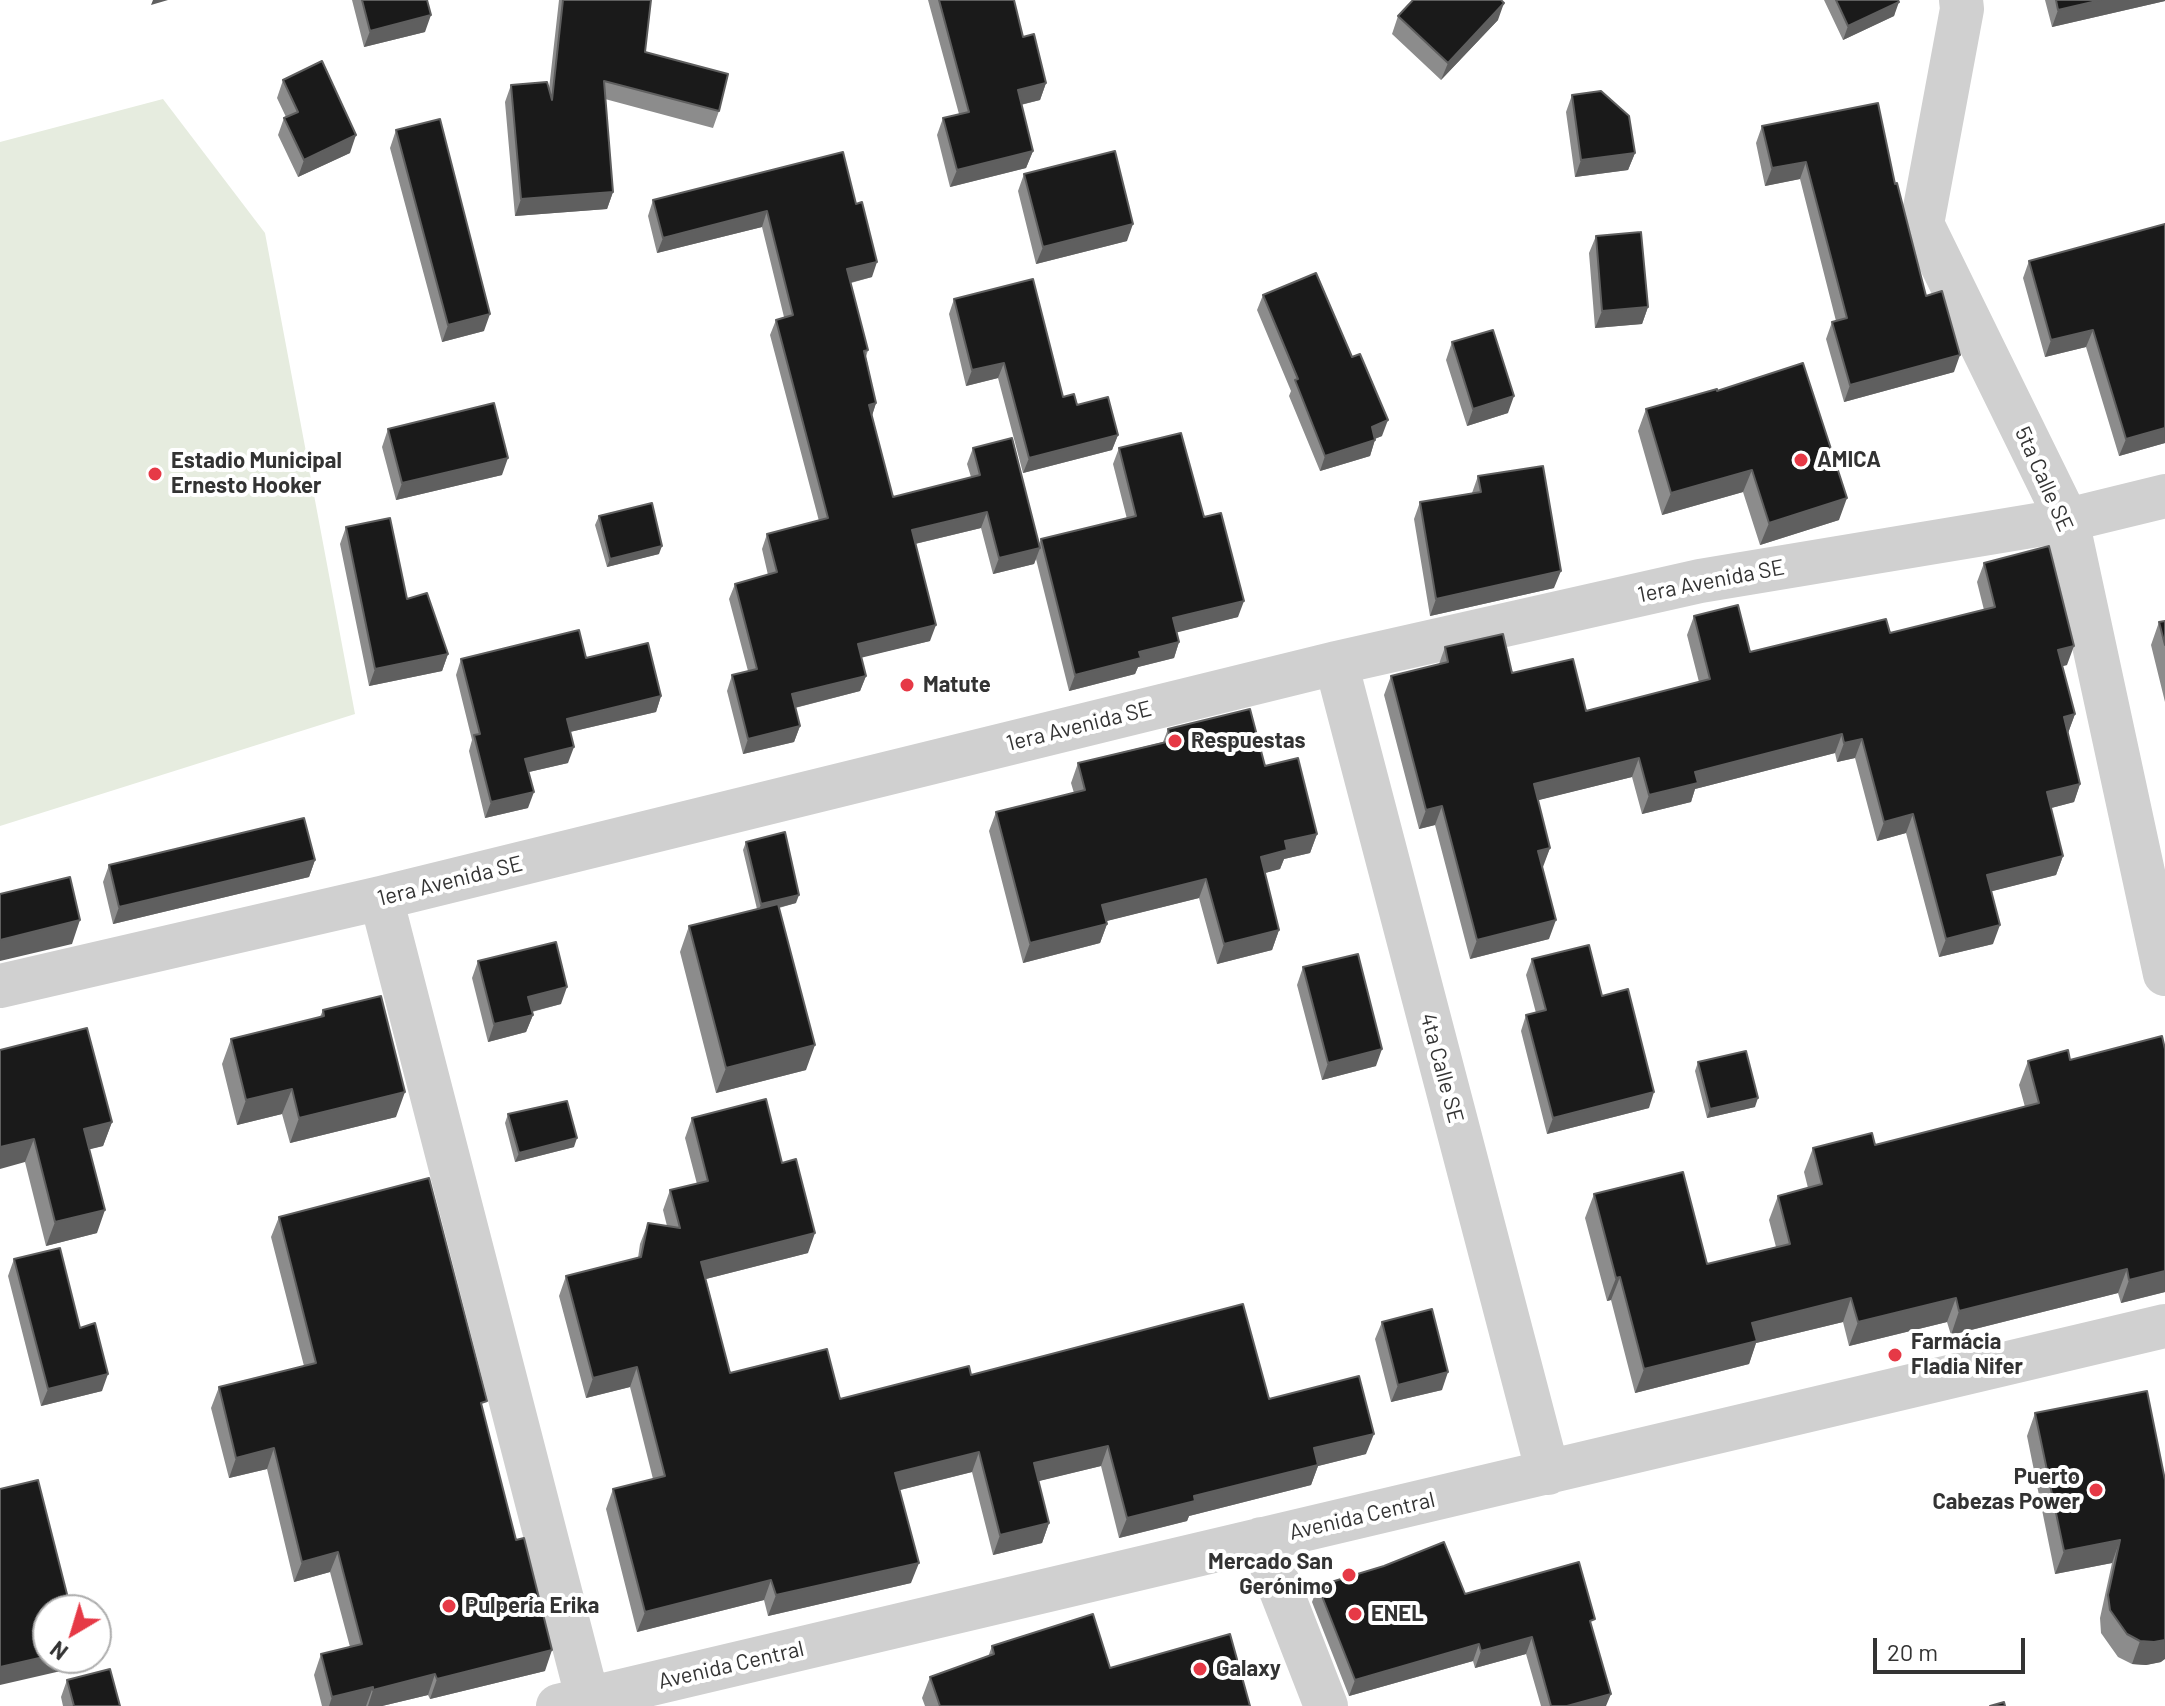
<!DOCTYPE html>
<meta charset="utf-8">
<style>
body{margin:0}
#map{position:relative;width:2165px;height:1706px;overflow:hidden;background:#fff;font-family:Barlow,sans-serif}
canvas{display:block}
.north{position:absolute;left:32px;top:1594px;width:80px;height:80px;box-sizing:border-box;background:#fff;border:2px solid #adadad;border-radius:50%;rotate:218deg;font-size:22px;font-weight:700;line-height:32px;text-align:center;color:#333}
.north::after{content:'';display:block;margin:auto;width:28px;height:36px;background:#e63946;clip-path:polygon(50% 0,100% 100%,50% 72%,0 100%)}
.scale{position:absolute;left:1873px;top:1638px;width:152px;height:36px;box-sizing:border-box;border:4px solid #333;border-top:0;padding-left:10px;font-size:24px;line-height:28px;white-space:nowrap;color:#333;-webkit-text-stroke:6px #fff;paint-order:stroke}
</style>
<div id="map">
<canvas width="2165" height="1706"></canvas>
<div class="north">N</div>
<div class="scale">20 m</div>
</div>
<script>
const ctx = document.querySelector('canvas').getContext('2d');
ctx.lineJoin = 'round';
function fillPath(path, color) { ctx.fillStyle = color; ctx.fill(path, 'evenodd'); }
const toPath = rows => new Path2D(rows.map(r => 'M' + r).join(''));
function strokePath(path, color, width, dash) { ctx.strokeStyle = color; ctx.lineWidth = width; ctx.lineCap = dash ? 'butt' : 'round'; ctx.setLineDash(dash || []); ctx.stroke(path); }
function drawText(font, color, halo, rows, align = 'center') {
  ctx.font = font + ' Barlow,sans-serif'; ctx.lineWidth = 8; ctx.setLineDash([]); ctx.textBaseline = 'middle'; ctx.strokeStyle = halo; ctx.fillStyle = color; for (const [text, x, y, turn = 0] of rows) {
    ctx.save(); ctx.translate(x, y); ctx.rotate((+turn || 0) * Math.PI / 180); ctx.textAlign = isNaN(turn) ? turn : align; if (halo) ctx.strokeText(text, 0, 0); ctx.fillText(text, 0, 0); ctx.restore();
  }
}
fillPath(toPath([
 [163,99,265,233,355,714,0,826,0,142]
]), '#e6ecdf');
strokePath(toPath([
 [1961,0,1962,9,1922,224,2067,520,2165,974],
 [1336,663,1548,1473],
 [381,898,588,1700],
 [0,986,381,898,1336,663,1700,581,2067,520,2165,496],
 [1261,1539,1326,1706],
 [558,1706,2165,1326]
]), '#d0d0d0', 44);
fillPath(toPath([
 [352,0,427,0,425,32,364,47],
 [559,0,651,0,645,52,719,111,713,128,605,99,613,192,607,209,515,216,505,102,511,85,549,89],
 [928,0,1014,0,1023,37,1046,83,1040,100,1021,105,1033,151,1026,168,950,187,937,135,943,118,959,114],
 [1824,0,1898,0,1894,16,1843,40],
 [2045,0,2165,0,2165,1,2052,27],
 [1398,16,1498,20,1441,80,1392,34],
 [283,80,350,153,298,177,278,135,284,118,286,117,277,98],
 [1572,95,1635,153,1628,170,1575,177,1566,112],
 [1762,126,1895,184,1926,296,1954,372,1844,402,1826,339,1832,322,1836,321,1800,179,1765,186,1756,143],
 [396,130,484,331,442,342,390,148],
 [843,152,872,277,851,283,868,350,866,357,876,403,872,415,893,497,971,477,967,464,973,448,1039,544,1041,539,1127,519,1113,464,1119,448,1204,517,1238,617,1177,632,1179,642,1174,658,1138,667,1135,674,1069,691,1036,559,1034,564,993,574,981,528,915,544,930,641,861,657,866,676,860,691,795,708,800,726,794,742,743,754,727,691,732,675,748,671,729,599,735,584,768,575,762,549,767,534,819,521,770,335,776,320,784,317,762,227,657,253,648,216,653,200],
 [1024,174,1127,241,1036,264,1018,191],
 [2165,224,2165,443,2119,456,2086,347,2045,357,2023,278,2029,261],
 [1596,236,1648,307,1642,324,1595,328,1589,253],
 [1263,295,1382,436,1375,439,1370,456,1320,471,1289,396,1291,391,1257,310],
 [954,299,1063,397,1118,435,1112,450,1023,473,998,378,966,386,949,314],
 [1452,342,1508,413,1467,426,1446,360],
 [1717,391,1839,520,1760,545,1743,492,1662,515,1638,431,1646,409],
 [388,429,502,475,396,500,382,447],
 [1478,476,1554,588,1430,616,1414,519,1420,502,1472,493],
 [599,516,659,554,607,567,595,525],
 [346,527,448,654,442,671,369,686,340,544],
 [1984,563,2067,665,2062,666,2075,714,2068,733,2080,784,2074,802,2051,808,2063,856,2056,875,1992,891,1993,944,1939,957,1906,833,1877,841,1855,758,1837,762,1835,753,1695,789,1691,802,1642,814,1632,777,1538,800,1550,848,1542,867,1549,939,1470,959,1435,825,1419,829,1384,695,1391,676,1439,664,1445,647,1512,673,1586,711,1699,682,1687,635,1694,616,1750,652,1890,633,1984,610,1977,582],
 [2165,621,2165,702,2151,645,2159,622],
 [586,658,661,696,656,712,570,732,568,763,529,772,528,808,485,818,469,751,472,740,456,675,461,659],
 [1168,729,1265,766,1317,834,1310,853,1284,859,1280,869,1265,873,1279,930,1272,950,1217,964,1199,898,1106,921,1107,924,1100,943,1023,963,989,831,996,812,1074,793,1071,783,1078,763,1163,742],
 [746,842,796,903,779,908,806,1070,716,1093,680,952,689,926,757,909,743,850],
 [315,860,309,877,113,924,103,882,109,865],
 [1532,959,1649,1108,1547,1134,1521,1031,1526,1015,1536,1013,1526,975],
 [478,961,561,1004,532,1012,533,1015,526,1032,488,1042,472,978],
 [1303,967,1376,1066,1322,1080,1297,985],
 [323,1010,396,1117,290,1143,282,1114,237,1125,222,1064,231,1039,320,1017],
 [0,1050,112,1122,103,1146,89,1149,97,1233,46,1246,25,1162],
 [2070,1060,2165,1292,2121,1303,2118,1293,1951,1335,1947,1322,1849,1346,1843,1322,1756,1343,1749,1364,1635,1393,1611,1300,1607,1301,1585,1218,1594,1194,1707,1264,1776,1247,1769,1220,1778,1196,1808,1188,1804,1172,1813,1148,1875,1145,2025,1107,2019,1085,2028,1061],
 [1698,1062,1755,1107,1707,1118,1695,1071],
 [508,1114,574,1147,515,1162,505,1123],
 [692,1118,782,1163,808,1253,706,1279,730,1373,840,1399,971,1375,1269,1399,1366,1454,1318,1466,1311,1485,1189,1516,1187,1521,1119,1538,1101,1466,1038,1481,1049,1523,1042,1543,993,1555,972,1472,900,1490,911,1583,768,1616,764,1600,637,1632,606,1509,613,1489,653,1479,630,1387,586,1398,559,1296,566,1276,638,1258,640,1244,648,1223,667,1226,663,1210,670,1190,697,1184,685,1138],
 [279,1217,483,1411,545,1671,430,1699,428,1695,382,1706,322,1706,314,1675,321,1654,350,1647,330,1572,294,1582,267,1469,229,1478,211,1408,219,1387,304,1366,271,1237],
 [14,1259,80,1328,102,1391,41,1406,8,1276],
 [1382,1322,1442,1390,1391,1402,1375,1339],
 [2147,1391,2161,1662,2146,1665,2132,1664,2118,1657,2101,1633,2100,1618,2112,1563,2055,1574,2027,1436,2035,1413],
 [1318,1586,1465,1594,1592,1628,1606,1706,1541,1706,1526,1654,1475,1668,1473,1661,1349,1696,1312,1602],
 [992,1646,1110,1668,1250,1706,925,1706,922,1698,930,1677,988,1657],
 [67,1680,120,1706,63,1706,61,1697]
]), '#8c8c8c');
fillPath(toPath([
 [153,0,168,0,151,5],
 [2101,0,2165,0,2165,1,2052,27,2058,10],
 [1899,2,1894,16,1843,40,1848,26],
 [1504,3,1498,20,1441,80,1448,63],
 [431,15,425,32,364,47,370,31],
 [1046,83,1040,100,1011,107,1018,90],
 [356,135,350,153,298,177,304,160],
 [1033,151,1026,168,950,187,957,170],
 [1635,153,1628,170,1575,177,1581,160],
 [1806,162,1800,179,1765,186,1772,168],
 [613,192,607,209,515,216,521,199],
 [767,211,762,227,657,253,663,238],
 [1133,224,1127,241,1036,264,1043,247],
 [877,262,872,277,841,285,847,269],
 [1648,307,1642,324,1595,328,1602,311],
 [490,314,484,331,442,342,448,325],
 [2093,330,2086,347,2045,357,2051,340],
 [1960,355,1954,372,1844,402,1850,385],
 [1004,363,998,378,966,386,972,370],
 [1514,396,1508,413,1467,426,1473,409],
 [876,403,871,419,869,405],
 [1388,420,1382,436,1366,442,1372,427],
 [2165,428,2165,443,2119,456,2126,439],
 [1118,435,1112,450,1023,473,1029,458],
 [1375,440,1370,456,1320,471,1325,456],
 [508,458,502,475,396,500,402,483],
 [1752,470,1743,492,1662,515,1671,493],
 [1847,498,1839,520,1760,545,1769,523],
 [987,512,981,528,906,546,912,530],
 [662,546,659,554,607,567,610,559],
 [1040,548,1034,564,993,574,999,558],
 [1561,571,1554,588,1430,616,1436,599],
 [1244,601,1238,617,1167,635,1173,618],
 [936,625,930,641,852,660,858,644],
 [1179,642,1174,658,1138,667,1135,674,1069,691,1075,675,1139,652],
 [2074,646,2067,665,2051,669,2058,650],
 [448,654,442,671,369,686,375,669],
 [866,676,860,691,786,710,792,694],
 [661,696,656,712,561,734,567,719],
 [2075,714,2068,733,2064,717],
 [800,726,794,742,743,754,748,739],
 [1842,734,1835,753,1695,789,1691,802,1642,814,1649,795,1695,772],
 [1862,739,1855,758,1837,762,1844,743],
 [574,747,568,763,520,774,525,759],
 [1639,758,1632,777,1527,803,1534,784],
 [2080,784,2074,802,2040,811,2047,792],
 [534,792,528,808,485,818,491,802],
 [1442,806,1435,825,1419,829,1426,810],
 [1913,814,1906,833,1877,841,1884,822],
 [1317,834,1310,853,1284,859,1280,869,1254,876,1261,857,1285,841],
 [1550,848,1543,867,1531,870,1538,851],
 [2063,856,2056,875,1981,894,1987,875],
 [315,860,309,877,113,924,119,907],
 [1206,879,1199,898,1095,924,1102,905],
 [799,895,796,903,758,913,761,904],
 [80,920,72,944,0,961,0,940],
 [1556,920,1549,939,1470,959,1477,940],
 [1107,924,1100,943,1023,963,1030,943],
 [2000,925,1993,944,1939,957,1946,939],
 [1279,930,1272,950,1217,964,1224,944],
 [567,987,561,1004,522,1014,528,997],
 [533,1015,526,1032,488,1042,494,1024],
 [815,1045,806,1070,716,1093,726,1068],
 [1382,1049,1376,1066,1322,1080,1328,1063],
 [292,1089,282,1114,237,1125,246,1100],
 [405,1092,396,1117,290,1143,299,1118],
 [1654,1092,1649,1108,1547,1134,1553,1118],
 [1758,1098,1755,1107,1707,1118,1710,1109],
 [112,1122,103,1146,75,1153,84,1129],
 [577,1138,574,1147,515,1162,519,1153],
 [34,1139,25,1162,0,1169,0,1147],
 [105,1210,97,1233,46,1246,55,1222],
 [815,1233,808,1253,694,1282,701,1262],
 [2127,1269,2118,1293,1951,1335,1959,1311],
 [2165,1271,2165,1292,2121,1303,2129,1280],
 [1620,1277,1611,1300,1607,1301,1616,1278],
 [1851,1298,1843,1322,1756,1343,1749,1364,1635,1393,1644,1369,1752,1323],
 [1956,1298,1947,1322,1849,1346,1858,1322],
 [637,1367,630,1387,586,1398,593,1378],
 [1448,1372,1442,1390,1391,1402,1398,1385],
 [108,1374,102,1391,41,1406,48,1389],
 [1374,1434,1366,1454,1318,1466,1311,1485,1189,1516,1187,1521,1119,1538,1127,1518,1194,1496,1314,1448],
 [1108,1446,1101,1466,1027,1484,1034,1463],
 [274,1448,267,1469,229,1478,236,1458],
 [979,1452,972,1472,888,1493,895,1473],
 [1049,1523,1042,1543,993,1555,1000,1535],
 [2120,1540,2112,1563,2055,1574,2064,1551],
 [338,1552,330,1572,294,1582,302,1562],
 [919,1563,911,1583,768,1616,776,1595],
 [771,1580,764,1600,637,1632,645,1612],
 [1532,1637,1526,1654,1475,1668,1481,1651],
 [2165,1640,2165,1659,2161,1662,2146,1665,2132,1664,2140,1641],
 [1479,1644,1473,1661,1349,1696,1355,1680],
 [552,1650,545,1671,430,1699,437,1679],
 [48,1656,48,1658,77,1658,74,1668,0,1685,0,1667],
 [435,1674,428,1695,382,1706,368,1706,373,1690],
 [373,1687,366,1706,329,1706,332,1697],
 [1611,1694,1606,1706,1567,1706]
]), '#5f5f5f');
const building = toPath([
 [362,0,427,0,431,15,370,31,362,0],
 [563,0,651,0,645,52,728,74,719,111,604,81,613,192,521,199,511,85,547,82,552,100,563,0],
 [939,0,1014,0,1023,37,1034,34,1046,83,1018,90,1033,151,957,170,943,118,969,112,939,0],
 [1413,0,1501,0,1504,3,1448,63,1398,16,1413,0],
 [1836,0,1898,0,1899,2,1848,26,1836,0],
 [2056,0,2101,0,2058,10,2056,0],
 [322,61,356,135,304,160,284,118,298,112,283,80,322,61],
 [1601,91,1629,116,1635,153,1581,160,1572,95,1601,91],
 [1878,103,1895,184,1897,183,1926,296,1942,291,1960,355,1850,385,1832,322,1847,318,1806,162,1772,168,1762,126,1878,103],
 [440,119,490,314,448,325,396,130,440,119],
 [1115,151,1133,224,1043,247,1024,174,1115,151],
 [843,152,856,204,862,202,877,262,847,269,868,350,864,351,876,403,869,405,893,497,980,475,973,448,1012,438,1040,548,999,558,987,512,912,530,936,625,858,644,866,676,792,694,800,726,748,739,732,675,757,669,735,584,777,572,767,534,828,518,776,320,793,315,767,211,663,238,653,200,843,152],
 [2165,224,2165,428,2126,439,2093,330,2051,340,2029,261,2165,224],
 [1641,232,1648,307,1602,311,1596,236,1641,232],
 [1316,273,1352,357,1360,354,1388,420,1372,427,1375,440,1325,456,1295,380,1298,379,1263,295,1316,273],
 [1033,279,1063,397,1074,394,1077,405,1108,397,1118,435,1029,458,1004,363,972,370,954,299,1033,279],
 [1493,330,1514,396,1473,409,1452,342,1493,330],
 [1803,363,1847,498,1769,523,1752,470,1671,493,1646,409,1717,389,1717,391,1803,363],
 [494,403,508,458,402,483,388,429,494,403],
 [1181,433,1204,517,1221,513,1244,601,1173,618,1179,642,1139,652,1141,658,1075,675,1041,539,1136,516,1119,448,1181,433],
 [1543,466,1561,571,1436,599,1420,502,1481,492,1478,476,1543,466],
 [652,503,662,546,610,559,599,516,652,503],
 [390,518,407,599,427,593,448,654,375,669,346,527,390,518],
 [2049,546,2074,646,2058,650,2075,714,2064,717,2080,784,2047,792,2063,856,1987,875,2000,925,1946,939,1913,814,1884,822,1862,739,1844,743,1842,734,1695,772,1698,783,1649,795,1639,758,1534,784,1550,848,1538,851,1556,920,1477,940,1442,806,1426,810,1391,676,1448,662,1445,647,1503,634,1512,673,1573,659,1586,711,1710,679,1694,616,1738,605,1750,652,1886,619,1890,633,1995,607,1984,563,2049,546],
 [2165,621,2165,645,2159,622,2165,621],
 [579,630,586,658,648,643,661,696,567,719,574,747,525,759,534,792,491,802,474,735,480,734,461,659,579,630],
 [1250,709,1265,766,1298,758,1317,834,1285,841,1287,850,1261,857,1279,930,1224,944,1206,879,1102,905,1107,924,1030,943,996,812,1085,790,1078,763,1171,741,1168,729,1250,709],
 [304,818,315,860,119,907,109,865,304,818],
 [785,832,799,895,761,904,746,842,785,832],
 [70,877,80,920,0,940,0,894,70,877],
 [778,904,815,1045,726,1068,689,926,778,904],
 [556,942,567,987,528,997,533,1015,494,1024,478,961,556,942],
 [1589,945,1602,996,1628,989,1654,1092,1553,1118,1526,1015,1546,1010,1532,959,1589,945],
 [1358,954,1382,1049,1328,1063,1303,967,1358,954],
 [381,996,405,1092,299,1118,292,1089,246,1100,231,1039,324,1016,323,1010,381,996],
 [87,1028,112,1122,84,1129,105,1210,55,1222,34,1139,0,1147,0,1050,87,1028],
 [2162,1036,2165,1049,2165,1271,2129,1280,2127,1269,1959,1311,1956,1298,1858,1322,1851,1298,1752,1323,1757,1341,1644,1369,1620,1277,1616,1278,1594,1194,1683,1172,1707,1264,1790,1244,1778,1196,1822,1184,1813,1148,1872,1133,1875,1145,2039,1103,2028,1061,2068,1050,2070,1060,2162,1036],
 [1746,1051,1758,1098,1710,1109,1698,1062,1746,1051],
 [766,1099,782,1163,796,1159,815,1233,701,1262,730,1373,827,1349,840,1399,969,1366,971,1375,1243,1304,1269,1399,1359,1376,1374,1434,1314,1448,1318,1465,1194,1496,1195,1501,1127,1518,1108,1446,1034,1463,1049,1523,1000,1535,979,1452,895,1473,919,1563,776,1595,771,1580,645,1612,613,1489,665,1476,637,1367,593,1378,566,1276,641,1257,648,1223,680,1228,670,1190,708,1181,692,1118,766,1099],
 [567,1101,577,1138,519,1153,508,1114,567,1101],
 [429,1178,487,1401,481,1403,516,1540,524,1538,552,1650,437,1679,435,1674,373,1690,373,1687,332,1697,321,1654,362,1644,338,1552,302,1562,274,1448,236,1458,219,1387,316,1363,279,1217,429,1178],
 [60,1248,80,1328,95,1323,108,1374,48,1389,14,1259,60,1248],
 [1432,1309,1448,1372,1398,1385,1382,1322,1432,1309],
 [2147,1391,2165,1480,2165,1640,2154,1642,2140,1641,2127,1634,2110,1610,2108,1595,2120,1540,2064,1551,2035,1413,2147,1391],
 [38,1480,71,1610,48,1610,48,1656,0,1667,0,1489,38,1480],
 [1444,1542,1465,1594,1579,1562,1595,1619,1590,1621,1611,1694,1567,1706,1551,1706,1532,1637,1481,1651,1479,1644,1355,1680,1318,1586,1384,1566,1444,1542],
 [1093,1614,1110,1668,1230,1634,1250,1706,940,1706,930,1677,994,1654,992,1646,1093,1614],
 [110,1669,120,1706,74,1706,67,1680,110,1669],
 [2004,1702,2005,1706,1990,1706,2004,1702]
]);
fillPath(building, '#1a1a1a');
strokePath(building, '#5f5f5f', 2);
for (const [x, y, r, color] of [
 [1801,460,8,"#e63946"],
 [155,474,8,"#e63946"],
 [907,685,8,"#e63946"],
 [1175,741,8,"#e63946"],
 [1895,1355,8,"#e63946"],
 [2096,1490,8,"#e63946"],
 [1349,1575,8,"#e63946"],
 [449,1606,8,"#e63946"],
 [1355,1614,8,"#e63946"],
 [1200,1669,8,"#e63946"]
]) { const dot = new Path2D(); dot.arc(x, y, r, 0, 2 * Math.PI); ctx.fillStyle = color; ctx.fill(dot); strokePath(dot, '#fff', 3); }
drawText('bold 22px', '#333', '#fff', [
 ["AMICA",1817,460],
 ["Estadio Municipal",171,461],
 ["Ernesto Hooker",171,486],
 ["Matute",923,685],
 ["Respuestas",1191,741],
 ["Farmácia",1911,1342],
 ["Fladia Nifer",1911,1367],
 ["Puerto",2080,1477,"right"],
 ["Cabezas Power",2080,1502,"right"],
 ["Mercado San",1333,1562,"right"],
 ["Gerónimo",1333,1587,"right"],
 ["Pulpería Erika",465,1606],
 ["ENEL",1371,1614],
 ["Galaxy",1216,1669]
], 'left');
drawText('22px', '#333', '#fff', [
 ["5ta Calle SE",2044,479,66],
 ["1era Avenida SE",1711,581,-11],
 ["1era Avenida SE",1079,726,-14],
 ["1era Avenida SE",450,881,-14],
 ["4ta Calle SE",1442,1068,75],
 ["Avenida Central",1362,1516,-13],
 ["Avenida Central",731,1665,-13]
]);
</script>
